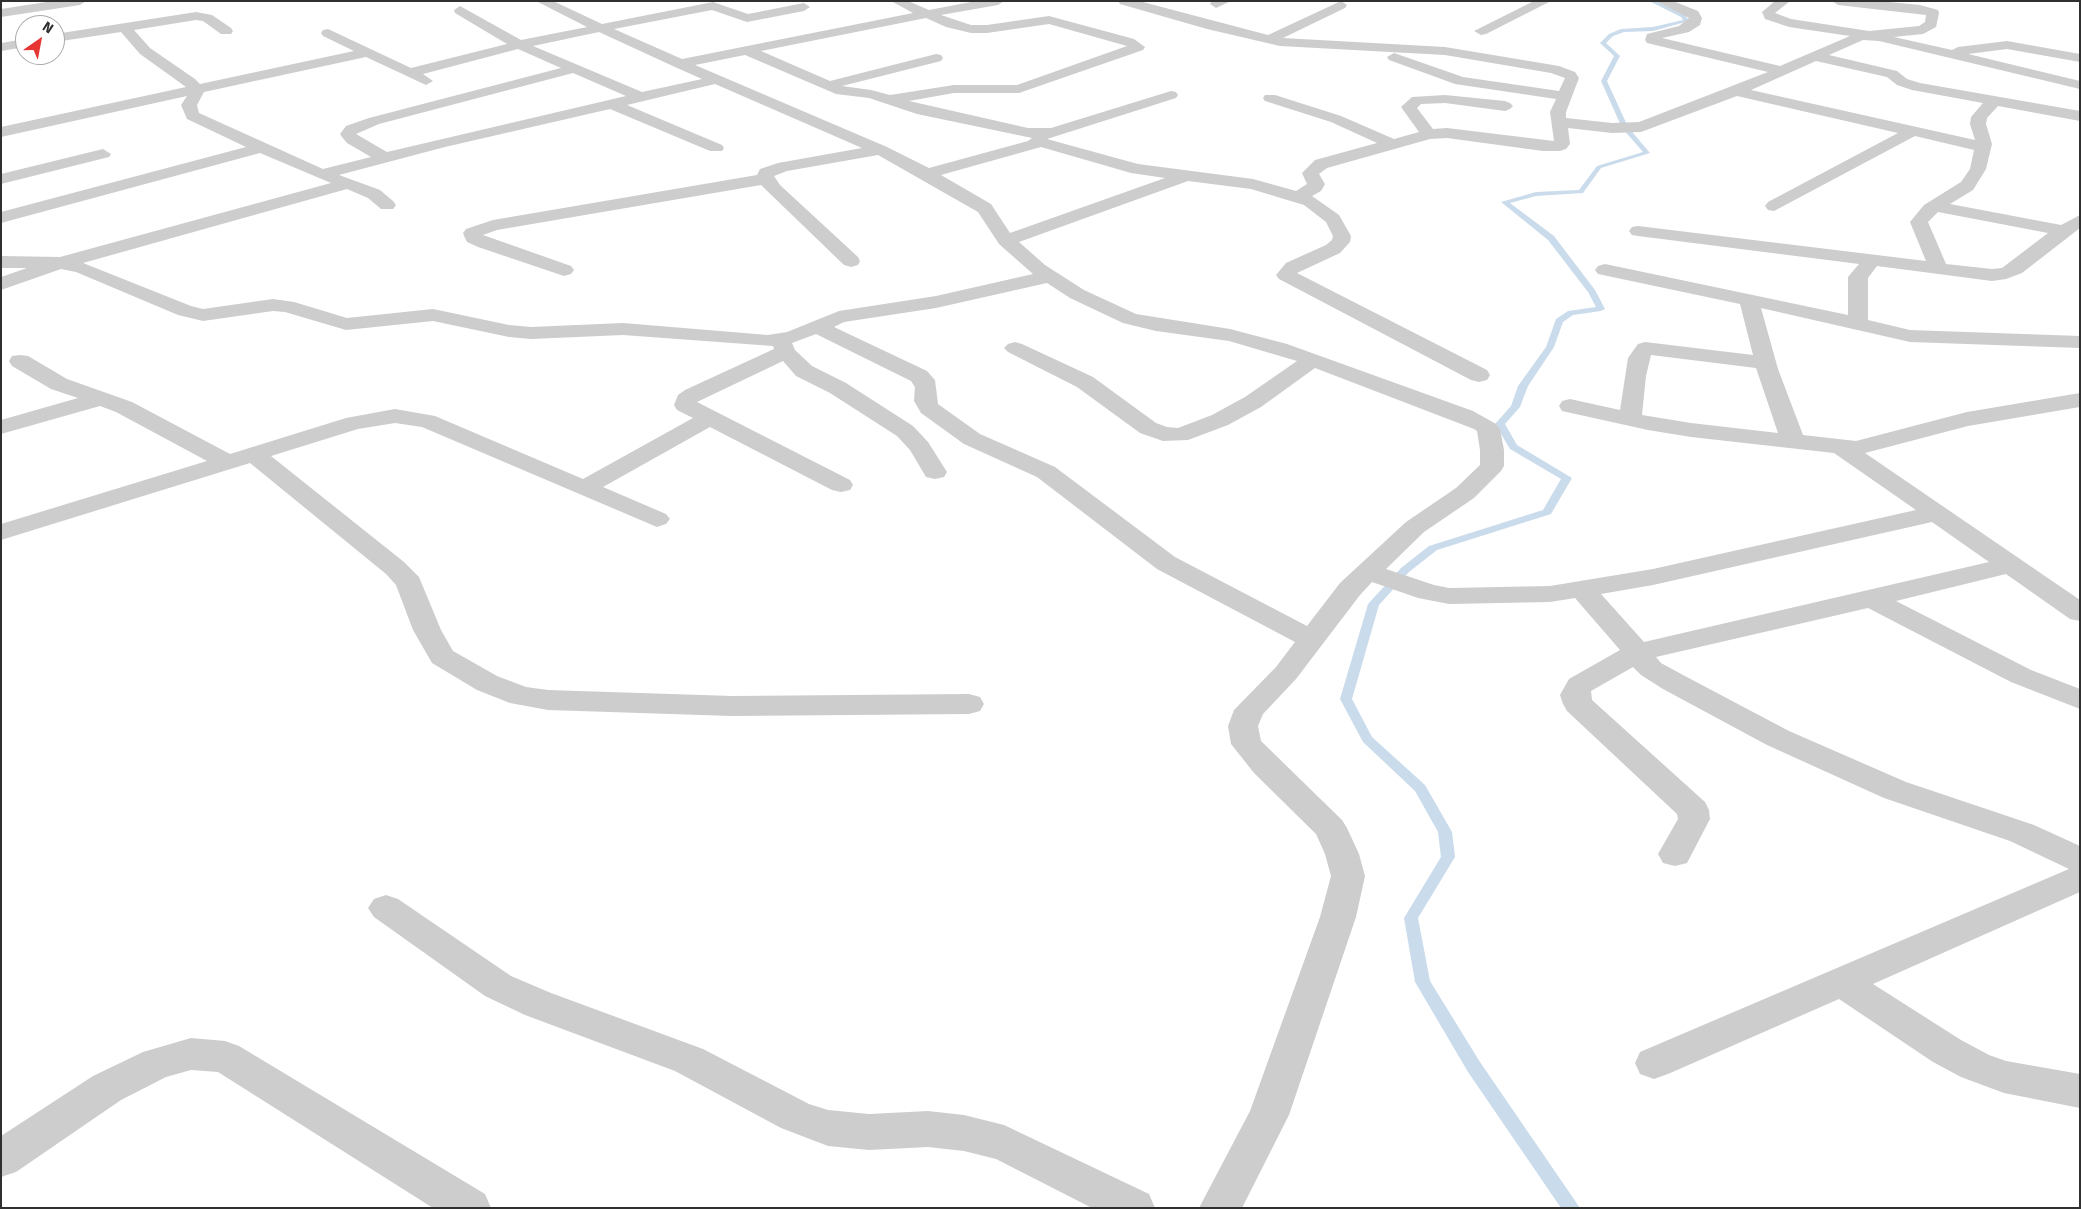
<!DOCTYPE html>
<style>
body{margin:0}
#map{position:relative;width:2081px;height:1209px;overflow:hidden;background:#fff;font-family:"Fira Sans",sans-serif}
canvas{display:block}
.frame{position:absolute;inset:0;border:2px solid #303030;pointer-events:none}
.north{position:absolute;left:15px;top:15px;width:50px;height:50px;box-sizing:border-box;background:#fff;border:1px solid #acacac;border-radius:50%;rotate:33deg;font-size:14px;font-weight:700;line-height:20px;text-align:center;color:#303030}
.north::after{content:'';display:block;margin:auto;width:18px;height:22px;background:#e63533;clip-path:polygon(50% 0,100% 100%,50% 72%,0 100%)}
</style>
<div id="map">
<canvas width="2081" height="1209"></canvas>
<div class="frame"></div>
<div class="north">N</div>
</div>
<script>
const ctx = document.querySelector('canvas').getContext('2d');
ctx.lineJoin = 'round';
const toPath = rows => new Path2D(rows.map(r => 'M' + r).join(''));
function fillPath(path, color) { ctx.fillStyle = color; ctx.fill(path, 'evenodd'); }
fillPath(toPath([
 [1649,1,1656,1,1685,15,1689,21,1653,31,1624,32,1613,36,1606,43,1620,56,1607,81,1628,127,1650,153,1601,168,1583,193,1536,196,1510,203,1554,236,1595,290,1605,309,1601,311,1573,315,1563,322,1554,347,1528,386,1520,407,1505,424,1517,445,1572,478,1551,514,1437,550,1409,572,1379,605,1352,699,1372,737,1425,785,1452,832,1455,857,1418,918,1430,981,1480,1062,1580,1208,1561,1208,1468,1072,1415,982,1404,918,1441,857,1438,832,1415,791,1363,742,1340,699,1368,604,1401,568,1429,546,1543,510,1561,479,1510,449,1495,424,1511,406,1518,386,1546,347,1556,319,1568,311,1596,307,1588,292,1548,240,1501,202,1536,192,1579,190,1597,166,1643,152,1622,128,1601,81,1614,56,1600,43,1609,34,1621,29,1653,27,1683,20,1681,17,1649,1]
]), '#cadcec');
fillPath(toPath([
 [53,1,86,1,80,5,1,17,1,9,53,1],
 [536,1,553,1,602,24,713,2,748,14,804,3,810,7,804,11,747,22,712,10,614,29,682,59,913,13,891,1,908,1,929,10,976,1,1004,1,998,5,941,15,971,25,987,25,1049,16,1134,39,1145,47,1143,50,1019,93,954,93,909,101,1028,128,1051,128,1171,91,1176,92,1178,95,1176,98,1047,139,1138,164,1253,179,1296,191,1307,184,1302,173,1315,160,1377,143,1331,122,1265,101,1263,98,1265,95,1275,95,1341,116,1394,139,1419,132,1401,107,1412,97,1445,95,1505,101,1510,103,1513,106,1510,109,1505,111,1445,103,1421,104,1417,108,1433,129,1447,128,1554,141,1550,112,1556,99,1455,84,1389,60,1387,57,1394,53,1463,77,1559,91,1565,78,1551,73,1445,55,1280,46,1207,29,1120,4,1118,1,1139,1,1268,35,1341,1,1347,5,1345,8,1283,38,1445,47,1559,66,1575,72,1579,78,1566,112,1566,118,1612,123,1639,122,1768,72,1647,43,1645,40,1647,34,1679,26,1689,18,1656,1,1673,1,1698,11,1702,18,1700,25,1689,32,1662,38,1780,66,1850,36,1789,27,1765,19,1762,12,1775,1,1790,1,1775,13,1791,19,1869,31,1919,26,1925,22,1926,15,1838,5,1832,1,1879,1,1920,5,1938,10,1939,13,1936,27,1923,34,1894,37,1952,50,1958,47,2007,41,2080,54,2080,62,2007,49,1968,54,2080,81,2080,89,1879,41,1863,40,1829,55,1897,71,1907,79,1920,83,2080,111,2080,121,1998,106,1987,118,1986,124,1992,144,1986,169,1973,190,1950,204,2061,225,2080,215,2080,228,2022,273,2006,279,1992,281,1877,266,1868,278,1868,320,1910,330,2080,336,2080,348,1910,342,1761,308,1778,369,1803,435,1856,441,1967,412,2080,393,2080,407,1968,426,1865,453,2080,600,2080,621,2070,619,2006,574,1896,601,2031,670,2080,689,2080,709,2011,682,1868,608,1656,657,1661,663,1683,675,1789,731,1906,782,2034,825,2080,846,2080,892,1873,984,1961,1040,1989,1055,2006,1061,2080,1074,2080,1108,2004,1093,1961,1077,1933,1062,1839,999,1668,1074,1654,1079,1640,1074,1635,1063,1640,1052,2069,869,2010,841,1884,798,1767,745,1663,689,1641,675,1633,667,1591,691,1592,700,1705,802,1709,810,1710,819,1687,863,1675,866,1663,863,1658,854,1678,819,1677,814,1567,711,1563,704,1560,695,1569,679,1620,650,1575,598,1550,602,1449,604,1418,598,1372,582,1360,595,1296,679,1263,714,1258,726,1261,741,1342,820,1347,828,1359,854,1365,876,1356,917,1289,1115,1242,1208,1199,1208,1250,1111,1320,917,1331,876,1325,854,1316,834,1254,773,1231,744,1228,726,1234,710,1276,667,1295,642,1157,569,1037,477,964,444,921,413,914,401,915,387,911,381,816,334,792,343,795,350,812,366,846,383,913,426,928,442,947,472,944,477,935,479,926,477,910,450,897,436,830,393,796,376,783,361,697,402,850,480,853,485,850,490,841,492,832,490,710,427,603,487,666,514,670,519,666,524,657,527,422,427,395,423,358,429,271,456,404,562,419,577,441,630,453,651,497,676,526,687,548,690,732,696,969,694,980,697,984,704,980,711,969,714,732,716,548,710,510,703,477,690,432,663,413,630,396,585,386,574,250,463,1,540,1,524,207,461,116,412,100,406,1,434,1,420,78,398,51,389,12,366,9,361,12,356,20,355,28,356,67,379,132,402,230,454,346,418,395,409,435,416,583,479,693,418,677,410,674,405,678,395,685,390,774,349,773,346,623,335,531,339,509,337,433,321,346,330,285,312,273,311,203,321,178,315,76,272,61,269,1,290,1,277,27,268,1,268,1,256,60,257,331,183,260,153,1,223,1,212,246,147,187,119,181,105,187,96,1,137,1,127,186,87,140,54,121,32,55,42,55,34,196,12,212,15,231,28,233,31,231,34,221,34,203,21,196,20,134,30,150,48,195,79,200,84,354,51,323,36,321,33,323,30,328,29,411,68,507,44,455,13,454,10,460,6,521,40,587,27,536,1],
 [926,18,946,27,971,33,987,33,1049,24,1127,46,1017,85,954,85,890,95,871,90,842,86,941,61,943,58,941,55,936,54,830,81,761,51,926,18],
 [599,32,675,67,702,79,642,92,533,46,599,32],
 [518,49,561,68,369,118,346,126,340,134,342,137,347,143,371,157,323,169,199,113,197,105,204,92,366,57,426,85,433,81,423,74,518,49],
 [745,55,836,94,869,98,917,114,1032,138,1028,141,929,168,887,147,695,65,745,55],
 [1816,61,1887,77,1897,85,1912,90,1983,103,1971,117,1970,124,1975,140,1751,90,1816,61],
 [573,73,626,96,387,152,356,134,379,124,573,73],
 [715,84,862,148,778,163,760,169,757,175,493,220,466,229,463,233,465,238,467,242,478,247,564,276,571,274,574,270,571,266,483,235,497,230,761,185,844,265,851,267,858,265,860,261,858,257,780,185,774,176,787,171,878,155,978,212,999,244,1033,274,936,296,839,311,787,332,768,335,623,323,531,327,509,325,433,309,347,318,294,302,273,299,203,309,191,306,83,263,347,189,368,198,381,209,393,209,396,205,393,201,380,190,339,175,445,147,610,109,710,151,722,151,724,148,722,145,627,105,715,84],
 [1737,96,1898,133,1768,202,1765,206,1768,210,1774,211,1915,136,1974,150,1970,169,1961,182,1924,205,1910,222,1926,261,1638,226,1632,227,1629,231,1632,235,1638,236,1859,264,1848,277,1848,315,1605,264,1598,266,1595,270,1598,274,1740,304,1753,355,1645,342,1638,344,1628,358,1620,410,1570,399,1562,401,1559,406,1562,411,1648,430,1691,437,1834,453,1916,510,1653,569,1550,586,1449,588,1434,585,1386,569,1424,532,1474,498,1501,471,1504,466,1504,450,1500,429,1496,424,1473,411,1287,344,1230,329,1136,314,1084,290,1045,265,1019,242,1188,181,1251,189,1304,205,1326,222,1333,236,1332,240,1326,245,1286,263,1276,275,1279,279,1471,380,1479,382,1487,380,1490,375,1487,370,1297,273,1340,253,1350,242,1351,236,1339,215,1312,196,1321,191,1325,184,1319,174,1327,168,1430,139,1447,138,1543,151,1560,151,1566,149,1570,144,1568,128,1612,133,1641,132,1737,96],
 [1041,147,1131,173,1165,178,1010,233,991,204,941,175,1041,147],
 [1938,212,2048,233,2002,268,1992,269,1946,264,1928,222,1938,212],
 [1047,283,1070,298,1123,323,1156,331,1229,341,1297,361,1245,397,1212,415,1178,428,1167,427,1156,423,1093,377,1022,344,1015,342,1008,344,1004,348,1008,352,1077,387,1140,433,1163,441,1188,440,1228,425,1261,407,1315,368,1474,429,1477,431,1480,450,1480,465,1456,488,1406,522,1340,583,1307,626,1175,557,1055,467,980,434,938,404,935,380,927,371,834,327,844,322,936,308,1047,283],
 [1651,355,1756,368,1778,433,1691,423,1642,415,1646,376,1651,355],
 [1932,522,1989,562,1644,642,1601,594,1653,585,1932,522],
 [1212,1,1231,1,1216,8,1210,4,1212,1],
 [1534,1,1551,1,1486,34,1481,35,1474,31,1534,1],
 [25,39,25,47,1,51,1,43,25,39],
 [103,149,111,154,109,157,1,184,1,174,103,149],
 [386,895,398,899,511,976,551,993,703,1049,809,1104,828,1110,869,1114,928,1111,964,1115,1004,1125,1149,1194,1155,1208,1092,1208,996,1159,964,1151,928,1147,869,1150,828,1146,781,1128,675,1071,525,1015,485,996,374,917,368,908,374,899,386,895],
 [191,1038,225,1041,239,1046,485,1194,491,1208,433,1208,218,1072,191,1070,166,1077,121,1100,16,1172,1,1177,1,1136,93,1076,143,1052,191,1038]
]), '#cdcdcd');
</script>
